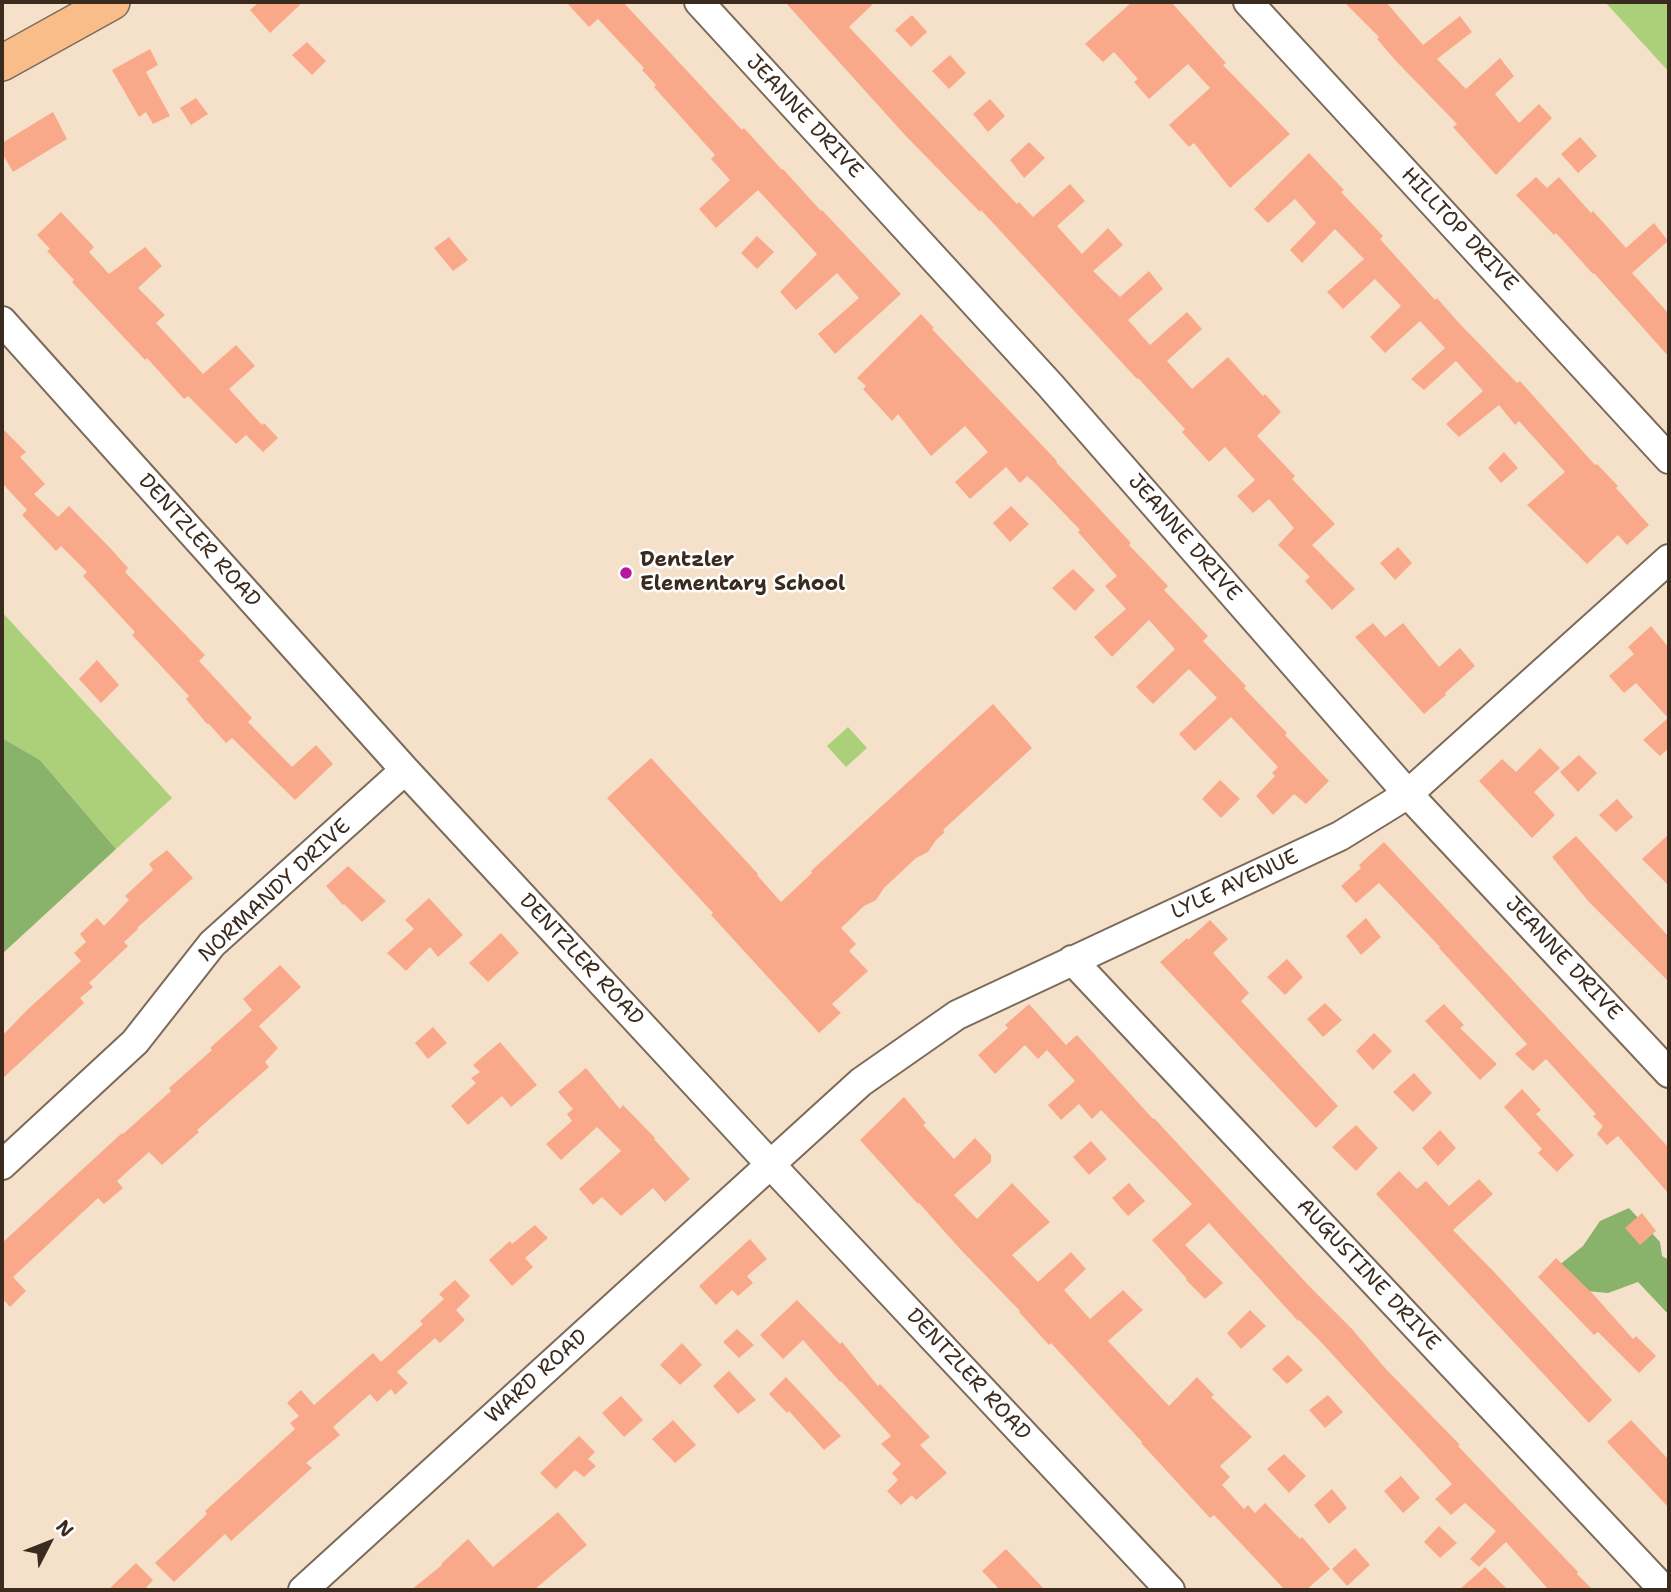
<!DOCTYPE html>
<style>
body{margin:0}
#map{position:relative;width:1671px;height:1592px;overflow:hidden;background:#f5e1c9;font-family:"Shantell Sans",sans-serif}
canvas{display:block}
.frame{position:absolute;inset:0;border:4px solid #3b2a1e;pointer-events:none}
.north{position:absolute;left:14px;top:1508px;width:70px;height:70px;-webkit-text-stroke:5px #fff;paint-order:stroke;rotate:48deg;font-size:19px;font-weight:700;line-height:28px;text-align:center;color:#3b2a1e}
.north::after{content:'';display:block;margin:auto;width:24px;height:32px;background:#3b2a1e;clip-path:polygon(50% 0,100% 100%,50% 72%,0 100%)}
</style>
<div id="map">
<canvas width="1671" height="1592"></canvas>
<div class="frame"></div>
<div class="north">N</div>
</div>
<script>
const ctx = document.querySelector('canvas').getContext('2d');
ctx.lineJoin = 'round';
function fillPath(path, color) { ctx.fillStyle = color; ctx.fill(path, 'evenodd'); }
const toPath = rows => new Path2D(rows.map(r => 'M' + r).join(''));
function strokePath(path, color, width, dash) { ctx.strokeStyle = color; ctx.lineWidth = width; ctx.lineCap = dash ? 'butt' : 'round'; ctx.setLineDash(dash || []); ctx.stroke(path); }
function drawText(font, color, halo, rows, align = 'center') {
  ctx.font = font + ' "Shantell Sans",sans-serif'; ctx.lineWidth = 5; ctx.setLineDash([]); ctx.textBaseline = 'middle'; ctx.strokeStyle = halo; ctx.fillStyle = color; for (const [text, x, y, turn = 0] of rows) {
    ctx.save(); ctx.translate(x, y); ctx.rotate((+turn || 0) * Math.PI / 180); ctx.textAlign = isNaN(turn) ? turn : align; if (halo) ctx.strokeText(text, 0, 0); ctx.fillText(text, 0, 0); ctx.restore();
  }
}
fillPath(toPath([
 [1605,2,1669,2,1669,72],
 [2,612,172,798,116,849,40,760,2,738],
 [848,727,867,748,846,767,827,746]
]), '#acd07a');
fillPath(toPath([
 [2,738,40,760,116,849,2,954],
 [1629,1208,1660,1242,1662,1256,1669,1260,1669,1315,1638,1282,1608,1293,1564,1289,1558,1266,1583,1246,1600,1221]
]), '#89b26a');
fillPath(toPath([
 [259,2,303,2,270,33,250,10],
 [566,2,623,2,742,130,744,128,782,170,783,169,821,211,822,210,901,294,835,354,818,334,859,298,837,273,796,310,780,292,817,254,758,190,716,228,699,209,730,180,711,159,715,155,654,87,656,85,642,70,644,68,598,19,589,27],
 [785,2,875,2,849,27,1017,204,1019,202,1033,217,1070,184,1085,201,1057,226,1082,254,1108,228,1123,245,1093,271,1120,297,1149,271,1163,289,1128,320,1150,345,1187,312,1202,329,1167,361,1192,389,1228,357,1263,396,1265,394,1281,412,1257,436,1295,476,1292,479,1335,524,1312,545,1355,589,1332,610,1305,581,1310,577,1278,545,1294,528,1269,499,1253,513,1237,496,1255,480,1225,447,1209,462,1182,432,1185,429,1138,378,1137,379,981,210,980,212,904,134],
 [1132,2,1171,2,1226,63,1223,65,1290,134,1230,188,1194,143,1189,147,1169,125,1210,88,1188,64,1149,99,1134,82,1138,79,1114,52,1103,62,1085,44],
 [1344,2,1386,2,1423,45,1460,16,1472,32,1437,59,1466,89,1500,58,1514,76,1495,94,1519,123,1539,104,1552,118,1496,175,1453,127,1457,124,1396,61,1377,39,1379,37],
 [912,15,927,32,911,47,895,30],
 [307,42,326,61,312,75,292,55],
 [150,49,158,65,146,72,170,116,153,124,146,112,139,117,112,70],
 [950,55,966,73,949,89,932,71],
 [196,98,208,114,191,125,180,108],
 [990,99,1005,116,988,132,973,114],
 [53,112,67,139,13,172,2,153,2,143],
 [1580,137,1597,156,1578,173,1561,154],
 [1029,142,1045,158,1024,178,1010,160],
 [1309,153,1344,190,1341,192,1383,236,1380,239,1435,300,1437,298,1458,322,1517,383,1520,381,1595,465,1597,464,1618,486,1616,488,1649,525,1627,545,1618,535,1587,564,1527,505,1565,472,1519,421,1515,425,1499,405,1459,437,1446,424,1483,391,1456,361,1424,390,1411,379,1445,348,1420,321,1385,353,1370,337,1401,306,1375,279,1343,309,1327,292,1364,259,1335,229,1302,263,1290,250,1316,223,1295,199,1268,223,1254,209],
 [1536,177,1547,188,1559,177,1591,213,1593,211,1626,248,1654,223,1668,241,1632,273,1669,314,1669,357,1594,273,1593,274,1556,233,1554,235,1516,195],
 [61,212,94,247,89,252,109,274,145,247,162,266,138,288,165,315,156,323,203,374,236,345,255,366,229,389,262,425,264,423,278,438,263,452,246,435,236,444,188,396,184,399,147,358,145,360,72,282,74,280,47,251,50,249,37,235],
 [757,236,774,252,757,269,741,253],
 [449,237,468,260,453,271,434,248],
 [921,314,934,328,932,329,1057,461,1056,462,1131,543,1129,545,1168,586,1164,590,1208,636,1203,641,1246,686,1244,688,1287,733,1285,735,1329,781,1306,804,1294,794,1273,815,1256,796,1275,776,1272,773,1278,767,1231,717,1195,751,1179,734,1217,698,1189,669,1153,704,1136,687,1175,649,1149,620,1112,657,1094,637,1126,609,1105,586,1117,576,1078,532,1080,530,1035,483,1027,476,1020,483,1006,467,970,499,955,482,988,452,965,426,931,456,898,414,892,421,863,389,866,386,857,378],
 [2,428,26,452,20,457,45,484,34,494,58,517,69,506,112,550,128,568,125,572,205,655,199,661,252,718,248,722,292,767,316,745,333,764,295,800,232,738,226,743,208,723,207,724,186,699,189,696,132,635,135,632,83,576,87,572,61,546,56,551,22,515,27,510,2,483],
 [1504,452,1518,468,1501,483,1488,468],
 [1011,506,1029,524,1010,542,993,523],
 [1398,547,1412,563,1395,580,1380,563],
 [1073,569,1095,590,1075,611,1052,588],
 [1373,623,1385,637,1403,623,1439,667,1460,648,1475,666,1445,693,1446,695,1424,714,1355,637],
 [1651,626,1669,648,1669,748,1660,756,1643,740,1668,718,1636,683,1624,693,1609,676,1634,654,1628,647],
 [97,660,119,685,101,703,79,679],
 [993,704,1032,748,943,830,945,832,936,840,928,852,916,858,884,888,876,900,864,906,841,928,856,944,849,951,868,971,832,1004,841,1013,819,1033,711,915,713,913,607,798,651,758,758,874,757,875,781,902,812,873,811,871],
 [1540,748,1560,768,1534,792,1555,815,1532,838,1479,781,1502,759,1516,772],
 [1579,755,1597,773,1578,792,1560,772],
 [1220,780,1240,799,1221,818,1202,799],
 [1617,799,1633,817,1616,832,1599,815],
 [1669,834,1669,886,1642,859],
 [1576,836,1669,937,1669,982,1589,902,1552,857],
 [1384,842,1669,1148,1669,1194,1618,1136,1607,1145,1597,1134,1603,1126,1593,1116,1596,1114,1546,1059,1533,1071,1515,1054,1527,1044,1439,948,1440,947,1379,883,1356,903,1341,886,1361,868,1359,865],
 [167,850,193,878,137,928,138,929,124,942,128,946,89,983,93,987,80,998,84,1003,2,1079,2,1036,27,1010,81,961,74,953,86,942,80,934,97,918,104,926,129,900,125,896,153,870,149,864],
 [348,866,386,901,362,922,344,904,343,905,326,886],
 [429,898,463,935,438,957,430,947,406,971,387,953,414,929,405,920],
 [1366,918,1381,937,1361,955,1346,936],
 [1210,920,1228,939,1213,953,1249,993,1241,1001,1338,1106,1316,1128,1160,962,1187,938,1188,940],
 [501,933,519,953,488,982,469,963],
 [1287,959,1303,977,1285,995,1267,977],
 [280,965,301,987,259,1026,278,1048,265,1062,269,1067,197,1130,199,1132,162,1165,149,1152,117,1181,123,1188,104,1204,98,1198,13,1277,26,1291,10,1307,2,1298,2,1243,122,1133,123,1134,171,1091,169,1088,212,1050,210,1048,252,1010,243,999],
 [1325,1003,1342,1020,1323,1037,1307,1019],
 [1029,1004,1066,1045,1077,1035,1153,1119,1154,1118,1310,1287,1352,1329,1385,1368,1460,1445,1458,1446,1578,1572,1577,1574,1593,1590,1549,1590,1506,1542,1479,1567,1470,1559,1496,1531,1465,1503,1451,1515,1435,1499,1452,1484,1319,1340,1299,1320,1298,1321,1209,1223,1185,1245,1223,1283,1205,1299,1186,1280,1187,1279,1152,1240,1192,1204,1101,1110,1092,1119,1079,1104,1061,1120,1048,1105,1075,1081,1047,1050,1038,1059,1025,1045,995,1074,978,1055,1008,1028,1005,1025],
 [1444,1004,1464,1025,1460,1028,1497,1064,1480,1080,1425,1021],
 [433,1027,447,1043,428,1059,415,1043],
 [1374,1033,1392,1051,1373,1070,1356,1051],
 [500,1042,537,1085,511,1107,502,1096,468,1125,451,1106,476,1083,471,1078,480,1072,473,1065],
 [586,1068,620,1109,623,1105,655,1138,654,1139,690,1179,665,1202,653,1188,621,1216,602,1197,593,1205,579,1189,621,1151,597,1127,561,1160,546,1144,572,1121,567,1114,573,1109,558,1092],
 [1414,1073,1432,1093,1413,1112,1393,1092],
 [1522,1089,1541,1110,1536,1114,1574,1155,1557,1172,1538,1153,1542,1149,1504,1107],
 [904,1097,926,1123,923,1125,954,1159,975,1138,991,1155,991,1162,954,1195,977,1219,1012,1183,1050,1222,1012,1255,1038,1282,1071,1252,1086,1269,1064,1290,1090,1319,1123,1290,1143,1310,1108,1341,1169,1406,1197,1377,1214,1395,1211,1397,1252,1437,1220,1466,1230,1477,1222,1485,1244,1509,1248,1505,1255,1513,1265,1503,1300,1539,1302,1537,1330,1569,1306,1590,1285,1590,1214,1515,1210,1518,1141,1443,1142,1442,1051,1343,1049,1345,1019,1312,1020,1311,961,1250,919,1203,918,1204,860,1140],
 [1356,1125,1378,1148,1356,1171,1332,1147],
 [1440,1130,1456,1148,1438,1166,1422,1148],
 [1091,1141,1107,1159,1089,1175,1073,1157],
 [1399,1171,1417,1189,1426,1181,1449,1206,1479,1179,1493,1194,1453,1230,1496,1274,1612,1400,1589,1423,1376,1194],
 [1129,1183,1145,1201,1128,1216,1112,1198],
 [1642,1213,1656,1231,1640,1245,1625,1228],
 [535,1225,548,1238,525,1258,533,1267,512,1286,489,1260,510,1241,512,1244],
 [750,1239,767,1259,747,1276,753,1283,738,1296,732,1290,716,1305,699,1286],
 [1556,1258,1593,1294,1633,1339,1636,1336,1656,1356,1639,1373,1598,1332,1594,1335,1538,1277],
 [455,1280,470,1296,456,1310,465,1320,440,1343,435,1338,397,1372,408,1383,395,1395,391,1389,377,1402,370,1394,333,1427,340,1435,306,1463,312,1468,231,1541,225,1534,174,1582,155,1563,207,1514,205,1511,295,1429,290,1423,299,1416,287,1403,301,1390,314,1405,373,1353,381,1362,423,1324,420,1321,444,1299,439,1294],
 [797,1300,840,1344,842,1342,878,1386,880,1384,930,1437,920,1445,947,1473,916,1500,912,1495,901,1505,887,1491,898,1480,892,1473,901,1464,881,1444,891,1436,841,1381,840,1382,803,1340,783,1359,760,1335],
 [1250,1310,1266,1326,1241,1349,1227,1333],
 [737,1329,754,1345,739,1358,723,1342],
 [682,1343,702,1365,680,1385,660,1365],
 [1288,1355,1303,1370,1287,1384,1272,1369],
 [729,1371,756,1400,738,1414,713,1386],
 [786,1377,841,1436,824,1450,789,1411,787,1413,769,1394],
 [1328,1395,1343,1412,1325,1428,1309,1410],
 [621,1396,643,1420,624,1437,602,1413],
 [673,1420,696,1445,675,1463,652,1439],
 [1631,1420,1669,1460,1669,1508,1607,1442],
 [579,1436,595,1452,588,1459,596,1466,584,1477,575,1470,556,1489,540,1473],
 [1284,1454,1306,1476,1289,1493,1267,1469],
 [1401,1476,1420,1498,1403,1513,1384,1491],
 [1332,1489,1347,1508,1329,1524,1314,1505],
 [558,1512,587,1545,534,1590,411,1590,442,1565,441,1564,468,1539,493,1567],
 [1439,1526,1457,1543,1440,1558,1424,1542],
 [1355,1548,1370,1565,1347,1586,1332,1569],
 [1006,1549,1045,1590,1000,1590,982,1571],
 [136,1563,153,1580,144,1590,108,1590],
 [1485,1567,1508,1590,1459,1590]
]), '#f9a989');
const minor = toPath([
 [699,2,1050,385,1408,794,1669,1073],
 [1248,2,1669,459],
 [2,321,405,770,770,1164,1170,1590],
 [1072,960,1664,1590],
 [2,1165,135,1042,212,944,405,770],
 [303,1590,861,1082,957,1015,1340,836,1408,794,1669,559]
]);
const major = toPath([
 [2,63,112,2]
]);
strokePath(minor, '#7c6a5a', 32);
strokePath(major, '#7c6a5a', 38);
strokePath(minor, '#fff', 28);
strokePath(major, '#f8bd88', 35);
for (const [x, y, r, color] of [
 [626,573,7,"#b5179e"]
]) { const dot = new Path2D(); dot.arc(x, y, r, 0, 2 * Math.PI); ctx.fillStyle = color; ctx.fill(dot); strokePath(dot, '#fff', 2.5); }
drawText('21px', '#3b2a1e', '#fff', [
 ["JEANNE DRIVE",804,117,47],
 ["HILLTOP DRIVE",1459,230,47],
 ["JEANNE DRIVE",1184,538,49],
 ["DENTZLER ROAD",199,541,48],
 ["LYLE AVENUE",1235,885,-25],
 ["NORMANDY DRIVE",275,891,-43],
 ["JEANNE DRIVE",1563,959,47],
 ["DENTZLER ROAD",581,960,47],
 ["AUGUSTINE DRIVE",1368,1275,47],
 ["DENTZLER ROAD",968,1375,47],
 ["WARD ROAD",537,1377,-42]
]);
drawText('bold 21px', '#3b2a1e', '#fff', [
 ["Dentzler",640,561],
 ["Elementary School",640,585]
], 'left');
</script>
